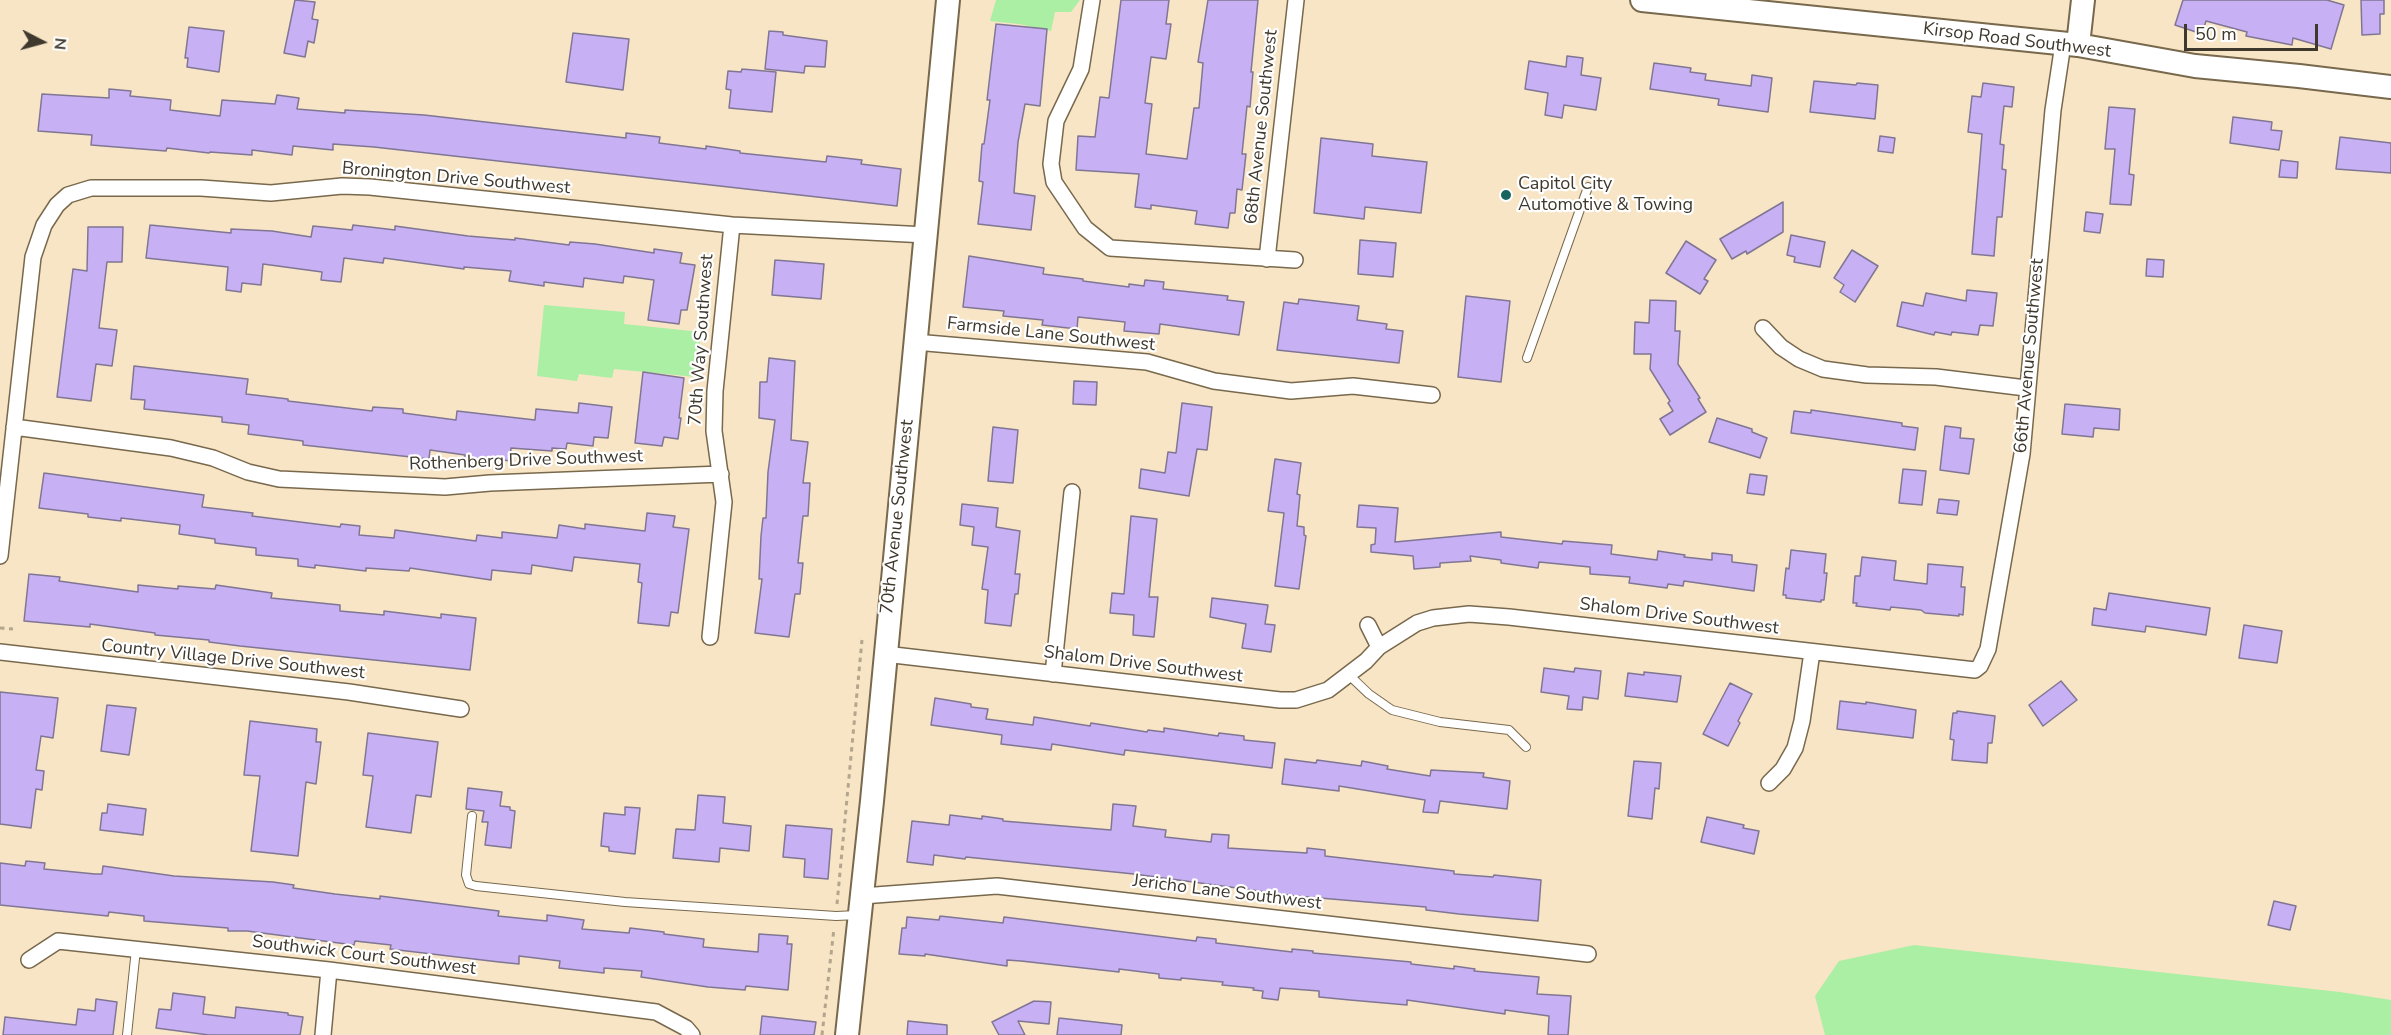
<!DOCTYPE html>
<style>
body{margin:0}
#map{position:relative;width:2391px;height:1035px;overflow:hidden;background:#f7e5c6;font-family:"Nunito Sans",sans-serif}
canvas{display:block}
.north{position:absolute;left:12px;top:12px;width:60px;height:60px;-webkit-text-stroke:4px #fff;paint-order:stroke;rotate:96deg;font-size:16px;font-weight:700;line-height:24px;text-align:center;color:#3f382c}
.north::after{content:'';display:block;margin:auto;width:21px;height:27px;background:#3f382c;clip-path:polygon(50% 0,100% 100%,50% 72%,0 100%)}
.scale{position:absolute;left:2184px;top:24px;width:134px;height:27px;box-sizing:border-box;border:3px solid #3f382c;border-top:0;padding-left:8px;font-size:18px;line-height:21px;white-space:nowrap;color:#3f382c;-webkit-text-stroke:4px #fff;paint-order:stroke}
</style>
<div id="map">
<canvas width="2391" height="1035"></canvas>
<div class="north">N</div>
<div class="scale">50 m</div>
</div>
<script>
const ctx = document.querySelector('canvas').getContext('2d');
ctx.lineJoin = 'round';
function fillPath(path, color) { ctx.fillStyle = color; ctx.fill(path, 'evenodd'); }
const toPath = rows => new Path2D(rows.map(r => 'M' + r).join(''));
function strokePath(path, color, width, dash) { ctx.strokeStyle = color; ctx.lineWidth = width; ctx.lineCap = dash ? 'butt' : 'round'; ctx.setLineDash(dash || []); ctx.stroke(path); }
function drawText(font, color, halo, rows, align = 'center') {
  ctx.font = font + ' "Nunito Sans",sans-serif'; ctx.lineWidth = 4.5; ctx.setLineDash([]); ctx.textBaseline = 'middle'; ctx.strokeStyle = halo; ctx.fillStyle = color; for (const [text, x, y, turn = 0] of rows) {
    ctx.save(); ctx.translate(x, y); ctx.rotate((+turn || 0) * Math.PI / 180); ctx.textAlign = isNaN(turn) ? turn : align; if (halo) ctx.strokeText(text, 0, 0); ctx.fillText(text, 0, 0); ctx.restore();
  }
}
fillPath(toPath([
 [996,0,1080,0,1071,12,1055,12,1051,31,1019,24,990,21],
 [544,305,625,312,624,324,701,332,696,377,614,369,612,378,579,374,577,381,537,376],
 [1914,945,2340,992,2391,1000,2391,1035,1825,1035,1815,996,1839,961]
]), '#aaefa3');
const building = toPath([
 [295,0,315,2,312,19,318,20,314,43,308,41,305,57,284,53,295,0],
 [1121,0,1169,0,1166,24,1171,24,1166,59,1151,57,1145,103,1152,104,1146,154,1187,159,1194,108,1199,108,1203,63,1198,62,1208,0,1258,0,1251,72,1253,72,1250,107,1247,106,1242,154,1246,154,1242,190,1237,189,1235,213,1230,213,1228,228,1195,224,1197,211,1151,205,1151,209,1135,207,1139,174,1076,170,1078,136,1095,137,1100,97,1109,98,1121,0],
 [2183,0,2327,0,2344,5,2331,49,2293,38,2292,45,2246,36,2247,32,2206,21,2202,34,2175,25,2183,0],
 [2361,0,2384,0,2384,14,2380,14,2380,34,2362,35,2361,0],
 [996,24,1047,29,1040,106,1025,104,1018,142,1014,193,1035,196,1031,230,978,224,983,182,979,181,982,144,984,144,990,100,987,100,996,24],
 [189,27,224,31,219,72,187,67,188,58,185,58,189,27],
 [769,31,783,32,783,35,827,41,825,67,805,66,804,73,765,69,769,31],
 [573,33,629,39,623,90,566,82,573,33],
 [1567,56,1583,58,1581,75,1601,78,1596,110,1564,105,1562,118,1545,115,1548,93,1525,89,1529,61,1566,67,1567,56],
 [1654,63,1691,68,1690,72,1706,74,1705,80,1751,86,1752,75,1772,78,1768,112,1718,105,1719,99,1650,89,1654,63],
 [742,69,776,72,772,112,729,108,731,90,726,89,728,71,741,72,742,69],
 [1814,81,1856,85,1857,83,1878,85,1875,119,1810,112,1814,81],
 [1983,83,2014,87,2012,107,2004,106,2000,144,2004,145,2002,169,2006,170,2002,217,1997,217,1994,256,1972,254,1982,134,1968,132,1972,96,1981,97,1983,83],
 [109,89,131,91,130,96,171,100,170,110,220,116,222,100,275,104,277,95,299,98,297,109,345,113,345,110,424,115,626,138,626,133,660,137,659,143,706,149,706,146,740,151,740,153,826,162,827,156,862,160,861,164,901,169,897,206,374,147,333,144,333,150,293,146,292,155,252,150,252,155,210,152,209,153,167,148,166,151,91,145,92,135,38,131,42,94,109,98,109,89],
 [2109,107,2135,109,2129,174,2134,175,2131,205,2110,204,2115,149,2105,149,2109,107],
 [2233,117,2272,122,2271,130,2282,131,2279,150,2230,143,2233,117],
 [1880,136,1895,138,1893,153,1878,151,1880,136],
 [2340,137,2391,143,2391,173,2336,169,2340,137],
 [1321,138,1373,144,1372,156,1427,162,1421,213,1365,207,1364,219,1314,213,1321,138],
 [2281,160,2298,162,2297,178,2279,177,2281,160],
 [1783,202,1783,232,1747,254,1746,251,1732,259,1720,239,1783,202],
 [2086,212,2103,214,2100,233,2084,231,2086,212],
 [150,225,231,233,231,229,272,231,311,237,313,226,352,230,353,225,395,230,395,226,468,236,515,240,515,238,569,245,570,242,595,244,654,253,654,249,682,253,680,263,695,265,687,310,681,310,679,324,648,320,654,280,624,276,623,283,584,278,583,287,544,282,544,286,509,281,511,271,464,267,464,269,384,258,383,263,344,258,341,282,321,280,322,272,263,264,261,285,242,283,241,292,226,290,228,267,146,258,150,225],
 [88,227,123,227,122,262,107,262,99,328,117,330,112,366,96,364,91,401,57,397,73,269,87,271,88,227],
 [1791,235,1825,242,1820,267,1794,262,1795,257,1787,255,1791,235],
 [1360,240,1396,243,1393,277,1358,274,1360,240],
 [1686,241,1716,260,1704,279,1708,281,1700,294,1666,273,1686,241],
 [1852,250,1878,266,1855,302,1840,292,1844,285,1834,278,1852,250],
 [969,256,1044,268,1043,274,1083,279,1083,281,1129,287,1129,284,1144,286,1145,280,1164,282,1163,289,1228,296,1227,300,1244,302,1239,335,1160,324,1159,334,1124,331,1125,322,1078,317,1077,329,1042,325,1043,320,1003,316,1004,311,963,307,969,256],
 [2147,259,2164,260,2163,277,2146,276,2147,259],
 [775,260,824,264,821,299,772,295,775,260],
 [1967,290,1997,293,1993,326,1980,325,1978,335,1952,332,1951,335,1935,332,1934,335,1897,326,1902,302,1923,306,1926,293,1966,301,1967,290],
 [1466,296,1510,301,1501,382,1458,377,1466,296],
 [1299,299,1359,306,1357,320,1387,324,1386,329,1403,331,1399,363,1277,350,1284,302,1298,304,1299,299],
 [1650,300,1676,301,1675,331,1680,331,1678,364,1700,398,1698,399,1706,412,1670,435,1660,419,1673,411,1668,403,1670,401,1650,369,1651,354,1634,354,1635,322,1649,323,1650,300],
 [769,358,795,361,791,440,808,442,803,483,810,483,808,516,803,516,798,563,803,563,800,594,795,594,789,637,755,633,762,579,759,579,761,536,763,518,766,518,768,472,775,420,759,418,760,382,767,382,769,358],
 [134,366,248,379,246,394,288,399,288,401,372,411,373,407,403,409,403,413,456,420,457,411,535,420,536,409,578,413,579,403,612,407,608,438,594,437,593,446,567,443,566,449,552,448,552,451,511,448,510,461,483,457,483,460,464,458,465,455,430,450,429,459,303,445,303,441,248,434,249,425,222,422,222,417,144,409,145,400,131,399,134,366],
 [643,372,684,378,679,418,681,418,678,439,664,437,662,446,635,443,643,372],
 [1074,381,1097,382,1096,405,1073,404,1074,381],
 [1182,403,1212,407,1207,450,1197,449,1189,496,1139,488,1141,469,1165,473,1168,452,1176,453,1182,403],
 [2065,404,2120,409,2119,430,2094,428,2093,437,2062,434,2065,404],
 [1811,410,1902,423,1902,426,1918,428,1915,450,1791,433,1794,411,1811,413,1811,410],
 [1717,418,1752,429,1752,432,1767,438,1760,458,1709,442,1717,418],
 [1945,426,1961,428,1960,438,1974,439,1969,474,1940,470,1945,426],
 [993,427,1018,430,1013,483,988,481,993,427],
 [1275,459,1301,463,1297,494,1300,495,1297,526,1304,527,1304,535,1306,536,1299,589,1275,586,1284,513,1268,511,1275,459],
 [1903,469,1926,471,1922,505,1899,503,1903,469],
 [44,473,204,495,202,507,253,513,252,516,340,527,341,524,360,526,359,535,394,538,395,530,476,541,477,535,502,538,502,532,557,538,559,525,585,529,585,524,645,531,647,513,675,516,673,527,689,529,678,613,671,612,669,626,638,623,642,583,638,582,640,564,574,557,572,571,532,565,531,574,492,570,491,580,410,568,409,571,366,568,366,571,315,565,315,568,298,566,298,559,256,555,256,548,215,543,215,539,179,534,180,525,121,518,121,521,88,517,88,514,39,508,44,473],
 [1750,474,1767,476,1764,495,1747,493,1750,474],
 [1939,499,1959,501,1957,515,1937,513,1939,499],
 [962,504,998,508,996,527,1020,531,1015,574,1020,574,1018,594,1015,594,1011,626,985,623,988,590,982,589,988,547,972,545,974,527,960,525,962,504],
 [1359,505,1398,508,1395,542,1501,532,1501,537,1562,544,1563,541,1612,545,1611,554,1657,560,1658,551,1685,555,1684,557,1712,560,1712,553,1732,555,1732,562,1757,565,1754,591,1684,581,1683,586,1668,584,1667,588,1629,583,1630,577,1590,574,1590,567,1539,562,1538,568,1501,563,1501,560,1470,556,1471,561,1440,563,1440,567,1414,569,1413,556,1371,552,1371,545,1375,544,1376,528,1357,527,1359,505],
 [1131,516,1157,519,1149,597,1158,597,1154,637,1133,635,1134,615,1110,613,1112,593,1124,594,1131,516],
 [1791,550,1826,554,1824,573,1827,573,1824,600,1821,600,1821,602,1786,598,1786,595,1783,595,1786,568,1789,569,1791,550],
 [1862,557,1896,561,1894,580,1927,584,1928,564,1963,567,1961,587,1965,587,1963,615,1959,614,1959,616,1925,613,1921,610,1891,607,1890,610,1856,606,1857,603,1853,603,1855,576,1860,576,1862,557],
 [29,574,60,577,59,581,138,592,138,585,178,589,178,586,215,589,216,585,272,593,271,598,340,605,340,611,384,615,384,611,441,618,441,614,476,618,470,670,240,646,209,642,209,640,155,635,155,633,90,624,90,627,24,621,29,574],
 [2109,593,2210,608,2206,635,2146,626,2145,632,2092,625,2094,608,2106,610,2109,593],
 [1212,598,1268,605,1265,624,1275,625,1271,652,1242,648,1246,624,1210,617,1212,598],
 [2244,625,2282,631,2277,663,2239,658,2244,625],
 [1544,668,1574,672,1575,668,1601,671,1598,699,1583,697,1582,710,1567,709,1569,696,1541,692,1544,668],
 [1644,672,1681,676,1677,702,1625,696,1628,673,1644,675,1644,672],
 [2061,681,2077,700,2043,726,2029,705,2061,681],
 [1730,683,1752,694,1738,721,1740,723,1728,746,1703,734,1730,683],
 [0,692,58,698,53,738,41,736,36,770,44,771,42,790,36,789,31,828,0,824,0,692],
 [935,698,971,704,971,707,988,709,986,719,1033,725,1034,717,1090,726,1091,723,1147,732,1148,730,1164,732,1164,728,1218,736,1219,733,1244,736,1244,740,1275,743,1272,768,1125,750,1124,755,1052,744,1051,750,1001,744,1002,735,931,725,935,698],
 [1840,701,1866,704,1866,702,1916,710,1913,738,1837,729,1840,701],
 [107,705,136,708,129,755,101,751,107,705],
 [1957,711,1995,716,1992,743,1988,743,1987,763,1952,760,1954,740,1950,739,1953,713,1957,713,1957,711],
 [250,721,317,729,316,742,321,742,316,784,306,782,298,856,251,851,260,776,244,775,250,721],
 [368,733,438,742,431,797,416,795,411,833,366,827,373,776,363,775,368,733],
 [1285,759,1316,763,1317,760,1361,766,1362,761,1388,766,1387,769,1430,776,1431,770,1484,773,1483,777,1510,781,1507,809,1440,801,1438,813,1423,812,1425,800,1339,786,1339,791,1282,784,1285,759],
 [1634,761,1661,763,1659,789,1655,788,1652,819,1628,816,1634,761],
 [468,788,502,792,500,806,510,807,510,810,515,811,511,848,485,845,488,822,482,822,484,811,466,809,468,788],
 [698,795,725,797,723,823,751,826,749,851,720,848,719,862,673,858,676,829,695,830,698,795],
 [108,804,146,809,143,835,100,830,102,813,107,813,108,804],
 [1113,804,1136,806,1133,826,1166,830,1165,837,1211,842,1212,834,1229,835,1228,848,1307,853,1307,848,1325,850,1325,856,1454,871,1454,874,1493,877,1494,875,1541,880,1538,921,1459,914,1426,910,1426,907,1296,896,1134,874,966,857,965,859,934,855,933,865,907,862,912,821,949,825,950,815,982,819,982,816,1003,819,1003,821,1111,830,1113,804],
 [625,807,640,808,635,854,609,851,609,847,601,846,604,813,625,815,625,807],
 [1707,817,1744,825,1743,828,1759,831,1754,854,1701,842,1707,817],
 [786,825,832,829,828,879,804,877,805,859,783,857,786,825],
 [26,861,45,863,44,869,95,874,102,874,103,866,174,876,273,882,294,885,293,888,335,894,380,899,380,896,499,911,498,916,547,921,547,915,584,920,582,929,629,933,630,928,664,932,664,934,704,939,703,947,758,952,759,934,788,936,787,944,792,944,788,990,746,986,745,990,708,987,641,977,642,971,604,968,604,973,559,968,560,961,519,956,519,964,499,962,390,949,391,945,355,941,354,945,247,931,228,931,228,928,144,921,144,916,109,912,108,916,0,905,0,863,25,866,26,861],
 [2274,901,2296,906,2290,930,2268,925,2274,901],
 [940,916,1003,923,1004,917,1196,941,1197,937,1216,939,1216,943,1292,952,1292,949,1313,951,1313,953,1411,962,1411,964,1454,969,1454,966,1475,969,1474,971,1539,977,1537,994,1571,996,1568,1035,1548,1035,1549,1016,1505,1010,1505,1014,1407,1000,1407,1005,1350,1000,1319,997,1319,991,1280,988,1278,1000,1262,998,1263,991,1253,990,1254,988,1222,985,1223,982,1181,978,1181,980,1159,978,1159,974,1119,969,1119,972,1021,961,1007,960,1007,966,925,954,925,956,899,954,902,928,906,928,907,917,939,920,940,916],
 [173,993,205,997,203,1014,235,1018,236,1007,288,1013,288,1015,303,1017,300,1035,209,1035,156,1028,159,1009,171,1010,173,993],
 [96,999,117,1002,113,1035,3,1035,5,1017,76,1025,78,1009,95,1011,96,999],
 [1034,1001,1051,1002,1049,1024,1018,1021,1025,1035,999,1035,992,1022,1034,1001],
 [762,1016,816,1022,814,1035,760,1035,762,1016],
 [1059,1018,1122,1025,1121,1035,1057,1035,1059,1018],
 [908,1021,947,1025,947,1035,907,1035,908,1021]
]);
fillPath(building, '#c7b0f4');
strokePath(building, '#807693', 1.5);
const lane = toPath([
 [1527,358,1588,187],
 [1349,675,1369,694,1392,710,1440,722,1509,730,1526,747],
 [472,816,466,875,469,884,476,886,625,902,836,916,858,915],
 [127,1035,136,949]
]);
const street = toPath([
 [1092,0,1081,69,1056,121,1051,164,1054,182,1085,228,1110,248,1295,260],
 [1267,259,1296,0],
 [1763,328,1781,347,1799,359,1823,369,1867,375,1936,377,2026,388],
 [915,342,1147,362,1214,381,1291,391,1353,386,1432,395],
 [14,427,171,448,213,458,248,472,279,479,445,487,490,483,721,474],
 [0,556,33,257,44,225,57,205,68,195,91,188,201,188,271,193,342,186,370,187,732,225,926,235],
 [1368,625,1379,647],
 [710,637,724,502,714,431,715,391,732,225],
 [0,652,349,692,461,709],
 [885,654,1280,700,1296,700,1328,690,1366,661,1379,647,1417,623,1433,618,1469,614,1509,617,1975,670,1980,666,1988,649,2022,454,2053,110,2063,44],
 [1053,674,1072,492],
 [1769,783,1783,769,1795,748,1802,721,1812,652],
 [862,896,997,886,1588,954],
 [29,960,58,941,329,970,656,1012,686,1028,692,1035],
 [323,1035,329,970]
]);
const secondary = toPath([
 [1642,0,2078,45,2195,66,2299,76,2391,87],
 [2078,45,2083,0],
 [847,1035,872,801,948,0]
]);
strokePath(lane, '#78684c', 10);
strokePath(street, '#78684c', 18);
strokePath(secondary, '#78684c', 26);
strokePath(toPath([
 [0,628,13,629],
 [837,904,862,640],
 [822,1035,834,928]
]), '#b4a68e', 3, [4.5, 4.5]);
strokePath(lane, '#fff', 8);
strokePath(street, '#fff', 15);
strokePath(secondary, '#fff', 22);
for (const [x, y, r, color] of [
 [1506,195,6,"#18655f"]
]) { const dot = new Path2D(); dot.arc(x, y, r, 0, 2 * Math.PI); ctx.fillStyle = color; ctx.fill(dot); strokePath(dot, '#fff', 2); }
drawText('18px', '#3f382c', '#fff', [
 ["Kirsop Road Southwest",2017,41,7],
 ["68th Avenue Southwest",1262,127,-84],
 ["Bronington Drive Southwest",456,179,5],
 ["Farmside Lane Southwest",1051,335,6],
 ["70th Way Southwest",702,340,-86],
 ["66th Avenue Southwest",2030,356,-85],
 ["Rothenberg Drive Southwest",526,461,-2],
 ["70th Avenue Southwest",898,517,-84],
 ["Shalom Drive Southwest",1679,617,7],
 ["Country Village Drive Southwest",233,660,6],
 ["Shalom Drive Southwest",1143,665,7],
 ["Jericho Lane Southwest",1227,893,7],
 ["Southwick Court Southwest",364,956,7]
]);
drawText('18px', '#3f382c', '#fff', [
 ["Capitol City",1518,185],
 ["Automotive & Towing",1518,206]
], 'left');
</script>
